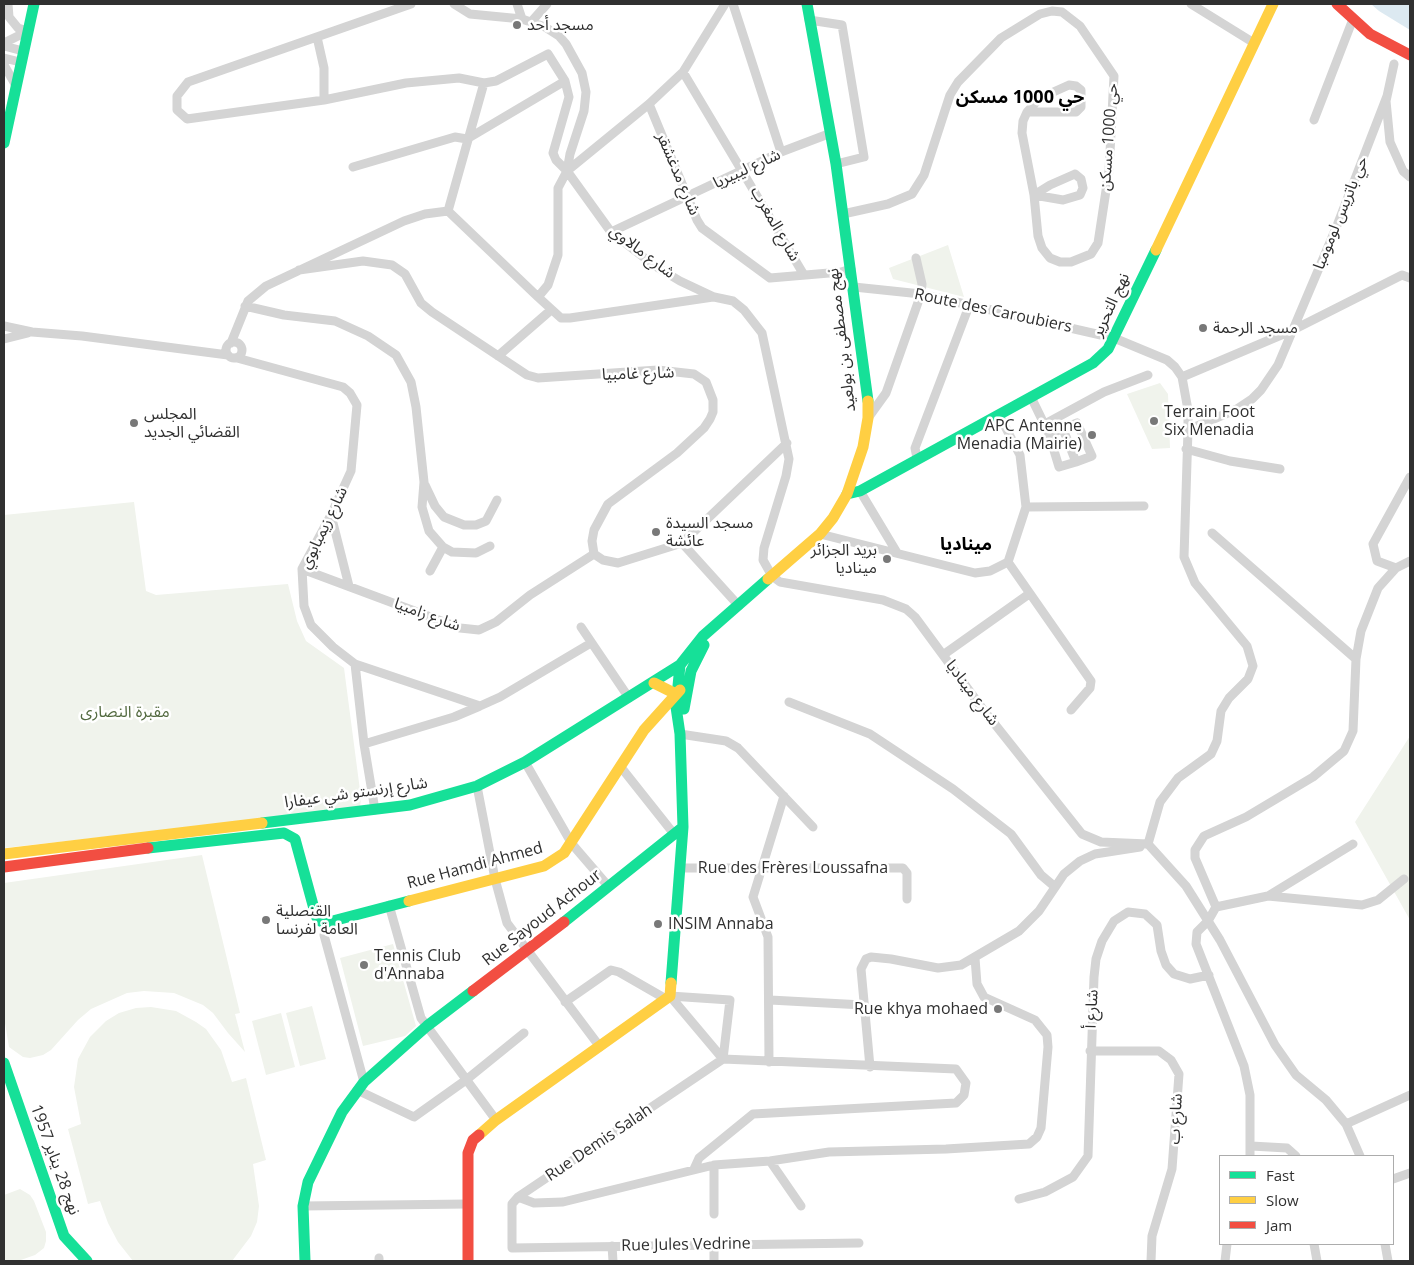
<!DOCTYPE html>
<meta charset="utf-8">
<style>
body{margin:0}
#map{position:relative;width:1414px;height:1265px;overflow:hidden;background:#fff;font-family:"Open Sans",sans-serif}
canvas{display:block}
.frame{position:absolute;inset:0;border:5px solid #303030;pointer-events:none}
.legend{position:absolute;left:1219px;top:1155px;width:175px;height:90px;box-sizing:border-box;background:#fff;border:1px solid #acacac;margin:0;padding:6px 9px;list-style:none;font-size:15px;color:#303030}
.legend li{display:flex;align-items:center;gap:10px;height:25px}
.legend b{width:25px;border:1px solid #acacac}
</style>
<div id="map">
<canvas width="1414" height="1265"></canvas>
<div class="frame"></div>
<ul class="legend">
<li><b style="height:6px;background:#16e098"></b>Fast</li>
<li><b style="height:6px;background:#ffcf43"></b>Slow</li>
<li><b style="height:6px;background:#f24e42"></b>Jam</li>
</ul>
</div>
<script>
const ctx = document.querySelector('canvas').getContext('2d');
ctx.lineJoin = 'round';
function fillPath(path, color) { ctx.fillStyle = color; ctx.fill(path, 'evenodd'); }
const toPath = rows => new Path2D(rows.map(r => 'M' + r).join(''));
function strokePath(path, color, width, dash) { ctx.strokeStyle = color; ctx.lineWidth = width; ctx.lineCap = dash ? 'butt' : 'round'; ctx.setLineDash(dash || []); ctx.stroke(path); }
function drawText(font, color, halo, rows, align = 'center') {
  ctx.font = font + ' "Open Sans","Noto Sans Arabic",sans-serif'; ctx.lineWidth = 5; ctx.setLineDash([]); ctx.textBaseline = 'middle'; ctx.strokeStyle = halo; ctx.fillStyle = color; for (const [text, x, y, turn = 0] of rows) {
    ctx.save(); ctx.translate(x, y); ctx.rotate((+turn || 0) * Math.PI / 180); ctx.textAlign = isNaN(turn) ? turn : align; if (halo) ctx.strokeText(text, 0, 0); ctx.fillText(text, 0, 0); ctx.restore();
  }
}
fillPath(toPath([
 [948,245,964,297,893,279,889,268],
 [1160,383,1168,394,1170,448,1152,449,1127,394],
 [134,502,146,591,156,595,288,584,297,621,306,641,344,668,361,798,360,808,4,848,4,515],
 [1410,736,1410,920,1355,822],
 [202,855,240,1013,235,1014,245,1052,228,1033,213,1013,203,1005,174,993,144,991,127,993,91,1009,78,1020,51,1050,43,1055,30,1058,23,1057,9,1047,4,1017,4,883],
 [393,944,416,1026,405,1036,363,1046,340,958],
 [312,1006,326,1059,300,1066,286,1013],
 [151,1007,176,1011,196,1022,206,1029,221,1050,232,1082,246,1078,266,1160,253,1164,259,1206,257,1222,251,1236,232,1261,133,1261,118,1242,108,1223,100,1201,88,1204,68,1129,81,1124,74,1087,78,1059,90,1037,106,1021,119,1013,136,1008],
 [281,1013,295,1067,266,1075,252,1021],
 [20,1189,30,1195,34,1201,46,1232,46,1241,44,1248,35,1255,18,1261,4,1261,4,1195]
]), '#f0f3ec');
fillPath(toPath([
 [1371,4,1410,4,1410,30,1379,11]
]), '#dce9f1');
strokePath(toPath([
 [8,4,9,17,18,28,28,31],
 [411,4,188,82,177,96,177,110,187,119,324,100,406,83,459,78,484,83,496,81,548,54,565,81,569,97,553,153,556,160,567,171,611,232,655,266,680,281,714,297,733,301,744,310,762,333,789,459,786,476,764,548,763,560,772,576,780,582,883,600,906,609,915,617,982,708,1082,834,1101,842,1148,844],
 [517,4,522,19],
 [733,4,781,152],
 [1191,4,1254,43],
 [809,20,842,25,864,157,836,164],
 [532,21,547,4],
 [317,37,324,68,324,100],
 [4,43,28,31],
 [4,46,23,51],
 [4,58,20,62],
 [1394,64,1386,101,1390,142,1403,171,1410,177],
 [4,65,15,84],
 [683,72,804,275],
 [1069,85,1076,86,1081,90,1081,107,1076,112,1027,112,1040,98,1069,85],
 [649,104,697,220,702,228,770,278,841,272,851,269],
 [1314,120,1353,19],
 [353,167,455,137,467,139,565,81],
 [567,171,649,104,683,72,725,4],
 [1075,174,1081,179,1083,188,1080,195,1063,200,1034,195,1050,185,1075,174],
 [448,211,484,83],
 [843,214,888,204,912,194,924,175,950,95,958,82,1001,38,1040,14,1052,11,1062,12,1080,26,1114,76,1109,171,1098,243,1091,254,1071,262,1060,262,1050,258,1042,248,1038,236,1034,195,1022,133,1023,121,1027,112],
 [611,232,781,152,831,133],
 [299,270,363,261,392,265,405,274,421,303,432,312,527,375,538,378,658,370,694,374,706,382,713,400,713,412,710,419,704,428,677,453,608,504,594,530,592,541,594,554,603,560,618,563,682,543,739,606],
 [854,287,921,294,1114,338,1167,360,1175,367,1182,377,1188,410,1188,430,1184,557,1195,583,1247,646,1253,666,1248,679,1229,698,1221,711,1217,741,1211,754,1178,778,1160,802,1148,844],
 [538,297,561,318,570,318,713,297],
 [245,306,284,315,335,321,368,336,396,355,411,382,416,407,424,482,422,507,429,531,443,547,452,552,476,553,490,546],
 [4,326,32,332,82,336,228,355],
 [4,339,28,333],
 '226 350a8 8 0 1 1 16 0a8 8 0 1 1-16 0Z',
 [231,343,248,301,266,286,404,221,425,214,448,211,538,297,548,285,558,255,558,188,567,171,570,154,584,111,586,92,582,73,566,44,559,36,545,27,522,19,470,14,454,4],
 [498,356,551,310],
 [237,358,343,387,350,393,357,405,351,471,331,515,302,569,304,606,311,625,333,647,355,664,480,706],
 [1182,377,1293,330,1402,275,1410,278],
 [1031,397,1049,434,1059,467,1076,462],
 [868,418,886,393,921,294,922,284,916,258],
 [1045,424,1104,392,1148,375],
 [1188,430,1237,409,1252,399,1261,390,1278,365,1336,228,1387,96],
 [1049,434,1077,423,1092,456,1076,462,1063,429],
 [1186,449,1230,461,1280,469],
 [917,458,915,448,969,306],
 [1410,477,1373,544,1377,561,1396,568,1410,561],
 [425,485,435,506,444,517,464,525,476,525,486,521,497,500],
 [860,491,896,551],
 [1026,507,1144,506],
 [331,515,349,586],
 [1212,533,1356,659],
 [820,534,975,573,990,571,1008,562,1026,507,1020,455,999,415],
 [682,543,787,443],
 [1008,562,1091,681,1090,688,1071,710],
 [302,569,460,628,479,630,496,622,530,595,594,554],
 [430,571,443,547],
 [581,627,629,698],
 [943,655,1029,594],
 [355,664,364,744,375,810],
 [789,702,870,734,953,789,1011,834,1041,875,1054,886],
 [680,734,726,741,738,748,813,827],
 [364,744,454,717,480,706,500,697,591,643],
 [525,762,572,844,609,887],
 [620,766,674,834],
 [477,786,495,879,507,923,600,1047],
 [1148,844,1186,886,1220,940,1275,1045,1296,1075,1326,1100,1346,1124,1360,1156],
 [681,868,903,868,907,873,907,899],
 [1268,896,1353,844],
 [389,905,421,1018,496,1120],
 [1216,907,1268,896,1362,905,1378,900,1404,879],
 [324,935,364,1082],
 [670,996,730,1000,723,1059,518,1197,512,1204,512,1248,859,1243],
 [670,996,723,1059,956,1069,966,1083,964,1095,956,1103,753,1114,699,1158,694,1169],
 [770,1000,863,1005],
 [565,1002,611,970,619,972,666,999],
 [1090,1051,1159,1051,1171,1060,1179,1074,1172,1169,1152,1236,1151,1261],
 [769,1062,768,937,753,897,784,796],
 [870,1067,861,969,866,959,871,957,891,959,938,968,961,965,1019,931,1039,911,1064,874,1080,861,1095,854,1140,847],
 [357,1090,414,1117,466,1080,524,1033],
 [1346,1124,1410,1095],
 [1251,1146,1287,1148,1296,1156],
 [1250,1156,1250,1095,1244,1066,1196,944,1197,932,1208,921,1216,907,1195,858,1195,850,1204,836,1246,817,1313,777,1344,751,1353,731,1356,659,1361,631,1378,588,1396,568],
 [770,1161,801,1206],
 [1393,1179,1410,1173],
 [518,1197,534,1203,563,1202,714,1165,770,1161,829,1152,946,1149,1029,1144,1037,1137,1041,1128,1048,1047,1047,1035,1035,1020,984,997,977,984,975,958],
 [1019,1199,1045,1192,1073,1177,1088,1156,1094,977,1096,959,1102,941,1114,921,1128,912,1145,914,1157,925,1161,951,1166,965,1174,974,1190,979,1209,975],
 [303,1206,467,1204],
 [714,1214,714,1165],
 [714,1244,714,1261],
 [1314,1244,1317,1261],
 [1385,1244,1388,1261],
 [612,1246,613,1261],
 [379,1258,379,1261],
 [1225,1261,1227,1244]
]), '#d4d4d4', 9);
strokePath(toPath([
 [807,4,836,164,868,401],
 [4,143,34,4],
 [847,494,860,491,1093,363,1108,349,1156,250],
 [684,709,691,671,704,645],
 [262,823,410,805,477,786,525,762,680,665],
 [148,848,284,833,295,839,316,916,320,921,325,923,409,901],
 [564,922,683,827],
 [671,983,683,827,680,734,676,707,680,665,703,636,768,579],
 [4,1063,64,1236,87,1261],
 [305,1261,303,1206,308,1182,342,1112,364,1082,427,1026,473,991]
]), '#16e098', 11);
strokePath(toPath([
 [1156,250,1273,4],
 [768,579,820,534,833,518,847,494,863,447,868,418,868,401],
 [654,683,676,694],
 [4,854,262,823],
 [409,901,544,866,564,853,644,730,680,690],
 [479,1135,496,1120,670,996,671,983]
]), '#ffcf43', 11);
strokePath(toPath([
 [1337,4,1370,34,1410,55],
 [4,867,148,848],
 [473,991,564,922],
 [468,1261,468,1153,473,1140,479,1135]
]), '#f24e42', 11);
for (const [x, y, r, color] of [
 [517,25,5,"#787878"],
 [1203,328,5,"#787878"],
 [1154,421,5,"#787878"],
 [134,423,5,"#787878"],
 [1092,435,5,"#787878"],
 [656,532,5,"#787878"],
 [887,559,5,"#787878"],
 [266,920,5,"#787878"],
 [658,924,5,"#787878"],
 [364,965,5,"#787878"],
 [998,1009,5,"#787878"]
]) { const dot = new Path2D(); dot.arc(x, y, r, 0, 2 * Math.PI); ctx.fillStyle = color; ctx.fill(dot); strokePath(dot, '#fff', 2); }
drawText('16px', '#303030', '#fff', [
 ["مسجد أحد",527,25],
 ["مسجد الرحمة",1213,328],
 ["Terrain Foot",1164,412],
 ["Six Menadia",1164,430],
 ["المجلس",144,414],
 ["القضائي الجديد",144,432],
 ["APC Antenne",1082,426,"right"],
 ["Menadia (Mairie)",1082,444,"right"],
 ["مسجد السيدة",666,523],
 ["عائشة",666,541],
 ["بريد الجزائر",877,550,"right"],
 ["ميناديا",877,568,"right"],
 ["القنصلية",276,911],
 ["العامة لفرنسا",276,929],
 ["INSIM Annaba",668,924],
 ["Tennis Club",374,956],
 ["d'Annaba",374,974],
 ["Rue khya mohaed",988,1009,"right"]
], 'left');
drawText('16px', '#303030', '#fff', [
 ["حي 1000 مسكن",1109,137,-86],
 ["شارع ليبيريا",747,169,-25],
 ["شارع مدغشقر",678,174,67],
 ["حي باتريس لومومبا",1341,213,-68],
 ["شارع المغرب",775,224,60],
 ["شارع مالاوي",642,252,37],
 ["نهج التحرير",1111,305,-65],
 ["Route des Caroubiers",993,311,12],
 ["نهج مصطفى بن بولعيد",842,340,-97],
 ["شارع غامبيا",638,374,-2],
 ["شارع زيمبابوي",324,528,-64],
 ["شارع زامبيا",427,615,20],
 ["شارع ميناديا",972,693,53],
 ["شارع إرنستو شي عيفارا",356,793,-8],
 ["Rue Hamdi Ahmed",475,866,-15],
 ["Rue des Frères Loussafna",793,868],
 ["Rue Sayoud Achour",542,918,-38],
 ["شارع أ",1092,1009,-87],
 ["شارع ب",1176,1119,-87],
 ["Rue Demis Salah",599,1143,-34],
 ["نهج 28 يناير 1957",55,1160,70],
 ["Rue Jules Vedrine",686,1245,-1]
]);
drawText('16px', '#536a40', '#fff', [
 ["مقبرة النصارى",125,712]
]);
drawText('bold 18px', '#000', '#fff', [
 ["حي 1000 مسكن",1020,98],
 ["ميناديا",966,545]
]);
</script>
